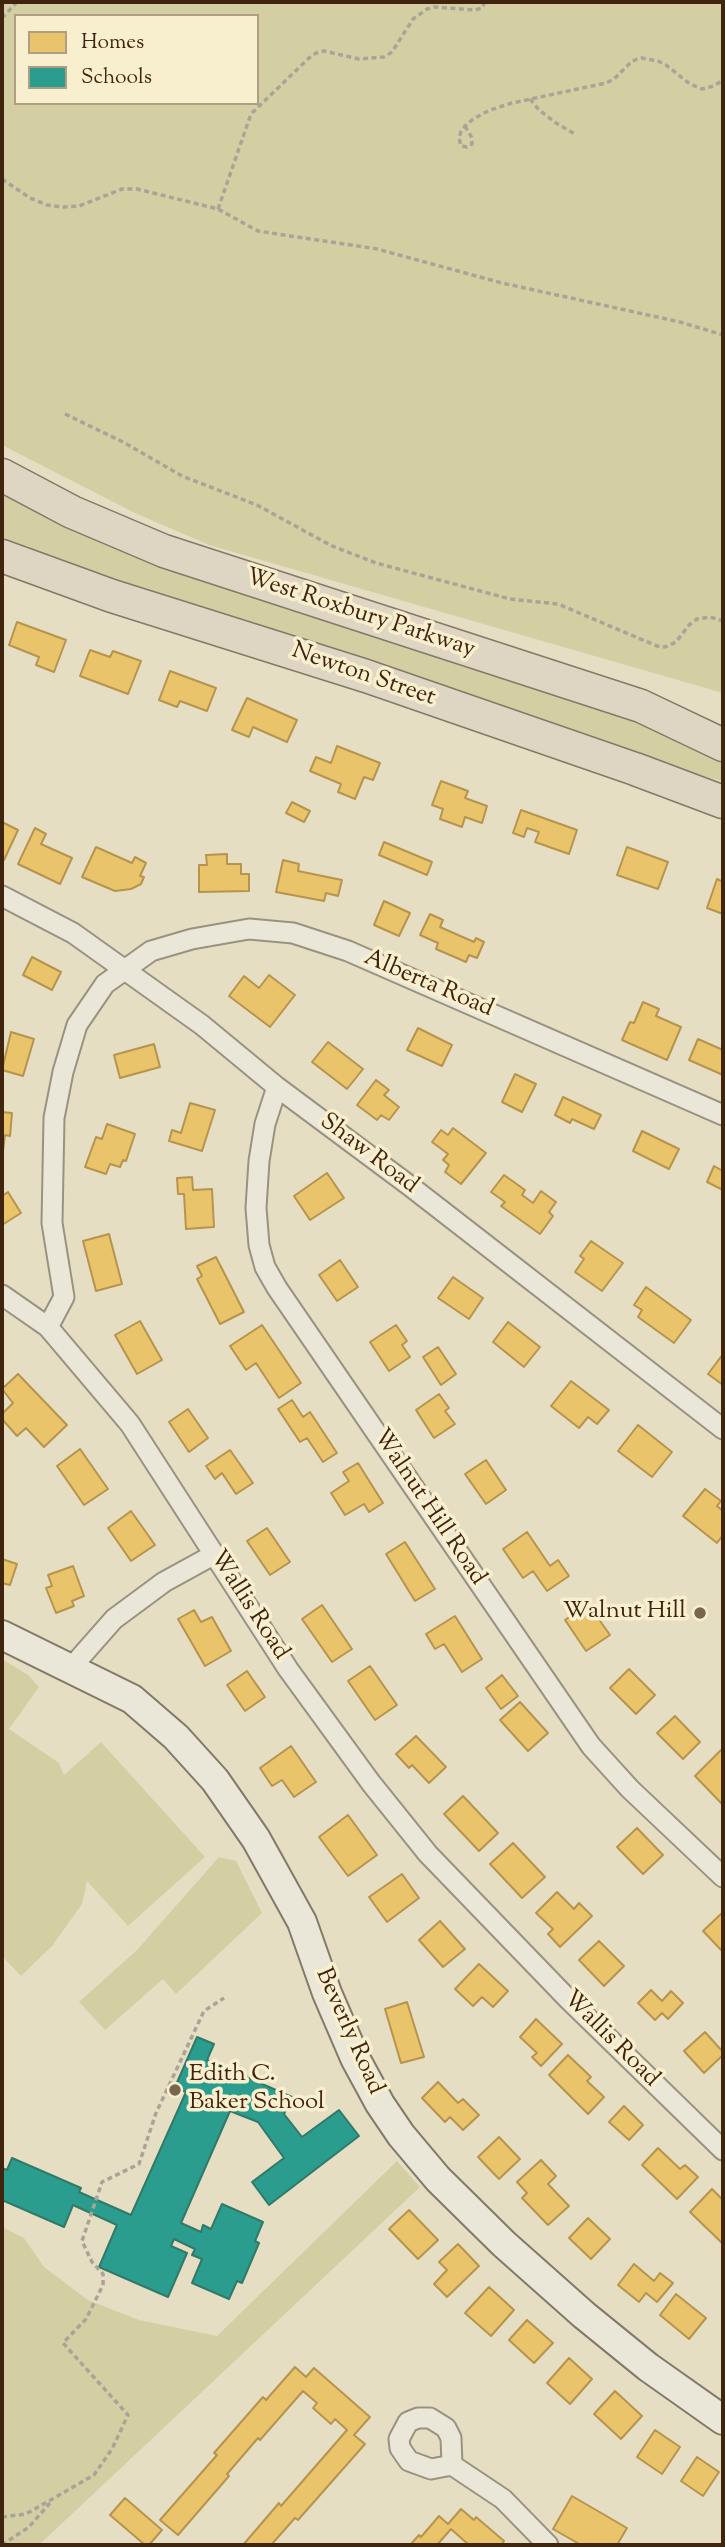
<!DOCTYPE html>
<style>
body{margin:0}
#map{position:relative;width:725px;height:2547px;overflow:hidden;background:#e6dec3;font-family:"Sorts Mill Goudy",serif}
canvas{display:block}
.frame{position:absolute;inset:0;border:4px solid #40240e;pointer-events:none}
.legend{position:absolute;left:14px;top:14px;width:245px;height:91px;box-sizing:border-box;background:#f8efcf;border:2px solid #ae9e82;margin:0;padding:9px 12px;list-style:none;font-size:21px;color:#40240e}
.legend li{display:flex;align-items:center;gap:14px;height:35px}
.legend b{width:35px;border:2px solid #ae9e82}
</style>
<div id="map">
<canvas width="725" height="2547"></canvas>
<div class="frame"></div>
<ul class="legend">
<li><b style="height:19px;background:#e9c46a"></b>Homes</li>
<li><b style="height:19px;background:#2a9d8f"></b>Schools</li>
</ul>
</div>
<script>
const ctx = document.querySelector('canvas').getContext('2d');
ctx.lineJoin = 'round';
function fillPath(path, color) { ctx.fillStyle = color; ctx.fill(path, 'evenodd'); }
const toPath = rows => new Path2D(rows.map(r => 'M' + r).join(''));
function strokePath(path, color, width, dash) { ctx.strokeStyle = color; ctx.lineWidth = width; ctx.lineCap = dash ? 'butt' : 'round'; ctx.setLineDash(dash || []); ctx.stroke(path); }
function drawText(font, color, halo, rows, align = 'center') {
  ctx.font = font + ' "Sorts Mill Goudy",serif'; ctx.lineWidth = 7; ctx.setLineDash([]); ctx.textBaseline = 'middle'; ctx.strokeStyle = halo; ctx.fillStyle = color; for (const [text, x, y, turn = 0] of rows) {
    ctx.save(); ctx.translate(x, y); ctx.rotate((+turn || 0) * Math.PI / 180); ctx.textAlign = isNaN(turn) ? turn : align; if (halo) ctx.strokeText(text, 0, 0); ctx.fillText(text, 0, 0); ctx.restore();
  }
}
fillPath(toPath([
 [2,2,723,2,723,693,209,545,135,513,2,445],
 [16,16,257,16,257,103,16,103],
 [2,488,640,717,723,755,723,781,656,766,2,542],
 [2,1659,28,1675,39,1687,9,1729,59,1763,64,1775,101,1742,205,1857,128,1926,87,1881,82,1904,52,1946,21,1976,2,1956],
 [219,1857,236,1861,262,1913,176,1994,163,1979,105,2030,79,2002,137,1950],
 [397,2161,420,2187,39,2545,2,2545,2,2227,24,2238,44,2267,88,2300,139,2320,217,2336]
]), '#d3cfa3');
const homes = toPath([
 [17,622,66,640,54,672,36,665,39,657,9,645,17,622],
 [90,650,110,657,113,651,141,661,128,694,80,676,90,650],
 [170,671,216,688,207,711,180,701,177,707,159,700,170,671],
 [247,698,297,720,287,742,253,727,249,737,232,730,247,698],
 [337,746,380,763,373,780,364,777,355,799,338,792,341,784,310,771,316,757,331,763,337,746],
 [441,781,468,791,465,798,487,806,482,823,465,817,462,827,440,819,443,809,432,805,441,781],
 [292,802,310,811,304,822,286,813,292,802],
 [521,810,577,830,569,854,535,842,539,832,527,828,524,837,513,833,521,810],
 [2,822,18,830,4,860,2,858,2,822],
 [35,828,46,834,41,844,72,858,60,884,18,864,35,828],
 [384,842,432,862,427,875,379,855,384,842],
 [96,847,132,863,135,857,146,863,140,876,144,877,141,884,131,889,115,891,82,877,96,847],
 [627,847,668,862,658,889,617,875,627,847],
 [227,854,227,864,241,864,241,874,249,874,249,891,199,892,199,865,207,865,206,855,227,854],
 [283,860,299,864,298,871,342,880,338,896,326,893,324,901,276,892,283,860],
 [717,879,723,882,723,914,707,908,717,879],
 [384,901,410,913,399,936,374,925,384,901],
 [430,914,443,920,440,927,474,942,476,938,484,942,477,958,469,955,466,962,436,949,438,943,420,935,430,914],
 [32,957,61,972,52,990,23,975,32,957],
 [269,975,295,995,270,1027,229,996,244,976,259,988,269,975],
 [643,1002,659,1009,656,1016,681,1027,667,1060,622,1040,630,1022,634,1023,643,1002],
 [418,1028,452,1045,442,1066,407,1050,418,1028],
 [11,1032,34,1039,23,1076,2,1070,11,1032],
 [698,1039,723,1050,723,1075,689,1060,698,1039],
 [328,1042,363,1069,347,1089,312,1062,328,1042],
 [154,1044,160,1067,120,1078,114,1055,154,1044],
 [515,1074,536,1084,522,1112,502,1102,515,1074],
 [376,1080,389,1090,384,1095,399,1107,389,1120,381,1115,377,1120,357,1105,376,1080],
 [563,1097,601,1115,594,1129,572,1119,570,1123,555,1115,563,1097],
 [190,1103,215,1110,202,1151,169,1141,172,1130,181,1133,190,1103],
 [2,1112,12,1113,10,1136,5,1135,3,1151,2,1112],
 [107,1124,135,1134,126,1161,123,1160,120,1167,110,1164,106,1174,85,1167,96,1137,102,1139,107,1124],
 [453,1128,486,1153,461,1184,445,1172,449,1165,443,1160,448,1154,432,1142,441,1130,448,1135,453,1128],
 [642,1131,679,1149,669,1169,633,1151,642,1131],
 [714,1166,723,1171,723,1190,707,1182,714,1166],
 [327,1173,344,1198,310,1220,294,1196,327,1173],
 [504,1175,525,1190,522,1195,533,1203,541,1191,556,1202,549,1212,553,1216,540,1234,501,1206,505,1202,491,1192,504,1175],
 [192,1177,193,1190,212,1189,214,1227,186,1229,184,1194,178,1194,177,1178,192,1177],
 [8,1192,21,1213,2,1225,2,1196,8,1192],
 [109,1234,122,1284,96,1291,83,1241,109,1234],
 [591,1241,623,1263,602,1291,575,1272,584,1259,580,1256,591,1241],
 [216,1257,244,1312,220,1324,197,1279,202,1276,197,1266,216,1257],
 [340,1260,358,1287,337,1301,319,1275,340,1260],
 [453,1277,483,1298,469,1319,438,1298,453,1277],
 [646,1287,691,1320,674,1343,638,1317,642,1310,634,1305,646,1287],
 [140,1321,162,1360,137,1374,115,1335,140,1321],
 [508,1322,540,1347,524,1367,493,1342,508,1322],
 [262,1325,301,1383,279,1398,256,1363,246,1370,230,1346,262,1325],
 [396,1325,407,1341,402,1345,410,1357,389,1371,370,1342,396,1325],
 [438,1347,456,1374,441,1385,423,1357,438,1347],
 [723,1354,723,1385,708,1374,723,1354],
 [18,1374,67,1425,44,1447,26,1428,17,1436,2,1419,2,1414,13,1403,2,1389,18,1374],
 [571,1381,609,1410,597,1424,588,1417,579,1428,551,1406,571,1381],
 [439,1394,449,1408,445,1411,455,1424,434,1438,416,1410,439,1394],
 [292,1400,303,1417,310,1412,337,1453,323,1462,307,1438,300,1442,278,1409,292,1400],
 [188,1409,208,1438,189,1452,169,1422,188,1409],
 [638,1425,672,1452,652,1477,618,1451,638,1425],
 [80,1449,108,1489,84,1505,57,1466,80,1449],
 [230,1450,253,1483,236,1494,222,1473,215,1479,206,1466,230,1450],
 [486,1460,506,1490,486,1504,465,1474,486,1460],
 [358,1463,383,1503,369,1512,364,1504,345,1515,331,1493,349,1481,343,1472,358,1463],
 [705,1489,721,1501,717,1506,723,1511,723,1535,717,1543,683,1516,705,1489],
 [131,1511,155,1545,131,1561,108,1528,131,1511],
 [267,1528,290,1562,270,1575,247,1541,267,1528],
 [527,1532,550,1566,558,1560,569,1576,547,1591,533,1571,523,1578,503,1549,527,1532],
 [405,1542,435,1589,415,1601,386,1554,405,1542],
 [2,1559,17,1564,10,1585,2,1583,2,1559],
 [73,1566,84,1596,72,1601,74,1606,56,1613,46,1588,52,1586,48,1575,73,1566],
 [588,1604,610,1635,586,1651,565,1620,588,1604],
 [322,1605,352,1649,332,1662,302,1619,322,1605],
 [194,1610,201,1622,212,1617,231,1651,205,1666,178,1619,194,1610],
 [455,1616,482,1659,462,1672,444,1644,435,1649,426,1634,455,1616],
 [370,1666,397,1705,375,1720,348,1681,370,1666],
 [629,1669,655,1695,636,1714,610,1688,629,1669],
 [247,1671,265,1697,245,1711,227,1685,247,1671],
 [502,1675,518,1696,501,1709,486,1688,502,1675],
 [520,1702,548,1733,528,1751,500,1720,520,1702],
 [675,1716,700,1742,683,1759,657,1733,675,1716],
 [416,1736,446,1767,429,1783,412,1765,409,1768,396,1754,416,1736],
 [291,1746,316,1782,294,1797,282,1780,272,1786,260,1768,291,1746],
 [721,1750,723,1752,723,1805,695,1776,721,1750],
 [463,1796,498,1833,479,1851,444,1814,463,1796],
 [348,1815,377,1855,348,1876,319,1837,348,1815],
 [637,1828,663,1855,643,1874,617,1847,637,1828],
 [513,1843,545,1877,522,1898,490,1864,513,1843],
 [402,1874,419,1898,387,1922,369,1897,402,1874],
 [557,1892,574,1909,579,1903,592,1916,560,1947,548,1934,553,1929,536,1913,557,1892],
 [723,1912,723,1952,703,1931,723,1912],
 [440,1921,465,1949,443,1967,419,1940,440,1921],
 [599,1941,624,1966,604,1986,579,1960,599,1941],
 [479,1964,508,1991,493,2007,482,1997,473,2006,455,1989,479,1964],
 [651,1990,662,2001,671,1991,683,2003,668,2019,662,2013,655,2020,638,2003,651,1990],
 [407,2002,424,2057,401,2063,385,2009,407,2002],
 [536,2019,562,2044,541,2066,532,2057,537,2053,520,2037,536,2019],
 [705,2032,723,2052,723,2055,704,2073,684,2051,705,2032],
 [568,2055,591,2077,587,2081,604,2097,588,2114,549,2075,568,2055],
 [438,2082,458,2103,463,2099,479,2115,463,2130,450,2117,445,2122,422,2098,438,2082],
 [624,2106,643,2125,629,2140,609,2122,624,2106],
 [499,2137,520,2159,499,2179,478,2157,499,2137],
 [658,2148,680,2169,685,2165,698,2177,677,2199,642,2165,658,2148],
 [541,2160,556,2176,548,2184,569,2206,548,2225,522,2198,527,2193,517,2182,541,2160],
 [712,2189,723,2200,723,2244,690,2212,712,2189],
 [409,2210,438,2240,418,2259,389,2229,409,2210],
 [588,2218,610,2239,591,2259,569,2238,588,2218],
 [458,2244,479,2266,447,2297,434,2284,447,2270,439,2262,458,2244],
 [634,2264,654,2281,660,2273,673,2283,657,2302,646,2293,639,2302,618,2285,634,2264],
 [489,2287,514,2310,491,2336,465,2313,489,2287],
 [676,2294,706,2318,689,2339,660,2315,676,2294],
 [527,2320,553,2343,534,2363,509,2340,527,2320],
 [569,2358,592,2379,570,2404,547,2383,569,2358],
 [295,2367,306,2377,314,2368,370,2417,354,2435,365,2444,298,2520,295,2518,271,2545,243,2545,279,2503,281,2506,347,2430,335,2419,331,2424,313,2408,317,2403,303,2391,260,2440,258,2438,227,2474,229,2476,178,2535,160,2520,217,2455,214,2453,263,2397,266,2400,295,2367],
 [615,2391,642,2416,621,2439,594,2414,615,2391],
 [655,2430,680,2447,662,2474,637,2457,655,2430],
 [697,2457,719,2472,703,2496,681,2481,697,2457],
 [572,2496,627,2528,617,2545,581,2545,553,2529,572,2496],
 [125,2498,162,2530,149,2545,145,2545,110,2515,125,2498],
 [461,2509,474,2520,476,2517,504,2541,502,2544,504,2545,469,2545,451,2529,437,2545,410,2545,419,2535,421,2537,439,2516,448,2524,461,2509]
]);
fillPath(homes, '#e9c46a');
strokePath(homes, '#b6944e', 2);
const schools = toPath([
 [197,2037,214,2044,207,2060,292,2097,284,2114,302,2137,339,2110,359,2136,269,2205,252,2182,284,2158,258,2122,230,2111,181,2223,201,2232,203,2225,211,2229,222,2204,263,2222,255,2241,259,2243,242,2283,237,2281,229,2299,192,2283,202,2259,192,2255,195,2249,174,2239,171,2246,187,2253,168,2297,99,2267,117,2225,73,2205,64,2227,2,2200,2,2168,7,2170,12,2158,81,2188,79,2192,131,2215,186,2092,175,2087,197,2037]
]);
fillPath(schools, '#2a9d8f');
strokePath(schools, '#317968', 2);
const street = toPath([
 [2,896,73,933,202,1025,277,1087,410,1186,723,1429],
 [277,1087,265,1124,259,1161,256,1208,259,1245,265,1267,277,1288,591,1746,630,1789,723,1877],
 [723,1115,348,951,293,933,249,929,192,939,151,951,105,984,77,1025,63,1072,54,1118,52,1223,64,1297,48,1327,130,1424,288,1669,371,1783,428,1854,568,1999,723,2150],
 [2,1295,48,1327],
 [70,1669,114,1619,164,1582,215,1554],
 [452,2465,451,2438,446,2428,430,2418,418,2418,408,2422,399,2439,400,2448,409,2461,431,2469,452,2465,503,2499,548,2545]
]);
const secondary = toPath([
 [2,1635,132,1699,176,1737,215,1780,256,1839,302,1922,327,1993,355,2058,380,2104,401,2135,438,2179,504,2244,584,2315,648,2367,723,2420]
]);
const primary = toPath([
 [2,475,72,512,164,551,641,706,723,745],
 [2,556,112,596,366,676,635,769,723,802]
]);
strokePath(street, '#9a9280', 23);
strokePath(secondary, '#827968', 32);
strokePath(primary, '#827968', 35);
strokePath(toPath([
 [2,18,17,2],
 [530,99,539,110,556,123,575,134],
 [465,126,472,138,472,144,467,147,461,146,459,138,461,131,465,126,473,119,490,110,512,103,606,83,614,79,632,61,641,58,658,61,666,65,690,84,702,89,714,86,723,80],
 [2,179,30,198,47,205,63,207,79,206,122,189,137,189,218,209,258,231,377,249,502,283,680,322,723,335],
 [218,209,251,114,309,58,316,53,324,51,359,59,384,57,392,52,413,19,427,9,434,7,475,10,482,8,485,2],
 [65,414,123,442,182,476,257,505,332,546,376,563,510,599,558,604,657,646,665,647,676,642,689,625,697,619,710,617,723,621],
 [2,2517,26,2514,94,2475,112,2449,128,2415,63,2343,86,2319,103,2285,103,2274,92,2262,82,2241,102,2182,139,2164,156,2113,204,2011,224,1998],
 [2,2545,29,2527,50,2503]
]), '#aaa498', 3.5, [5, 3.5]);
strokePath(street, '#eae6d8', 19);
strokePath(secondary, '#eae6d8', 28);
strokePath(primary, '#ded6c3', 32);
for (const [x, y, r, color] of [
 [700,1613,7,"#7a654d"],
 [175,2090,7,"#7a654d"]
]) { const dot = new Path2D(); dot.arc(x, y, r, 0, 2 * Math.PI); ctx.fillStyle = color; ctx.fill(dot); strokePath(dot, '#f8efcf', 2.5); }
drawText('24px', '#40240e', '#f8efcf', [
 ["West Roxbury Parkway",360,615,18],
 ["Newton Street",363,676,19],
 ["Alberta Road",428,985,23],
 ["Shaw Road",368,1155,37],
 ["Walnut Hill Road",428,1508,56],
 ["Wallis Road",248,1606,57],
 ["Beverly Road",348,2032,66],
 ["Wallis Road",610,2040,45]
]);
drawText('24px', '#40240e', '#f8efcf', [
 ["Walnut Hill",686,1613],
 ["Edith C.",189,2076,"left"],
 ["Baker School",189,2104,"left"]
], 'right');
</script>
